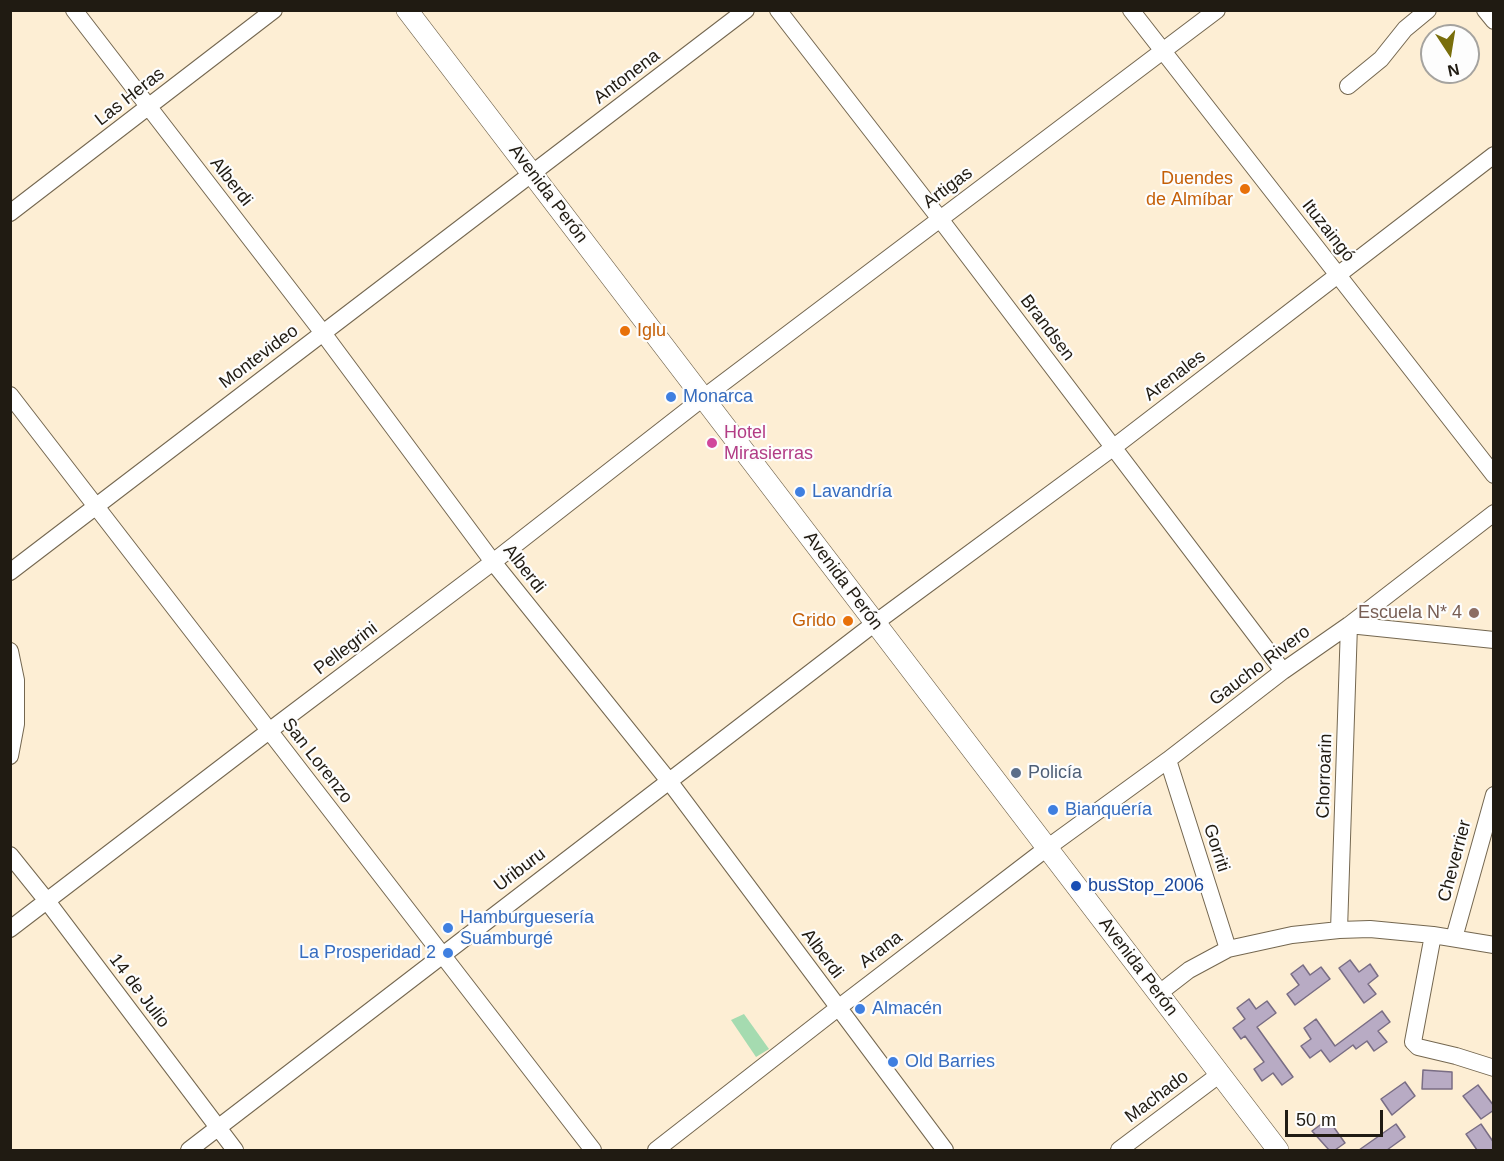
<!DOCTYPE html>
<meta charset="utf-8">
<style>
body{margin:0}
#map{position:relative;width:1504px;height:1161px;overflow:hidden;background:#fdeed4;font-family:Helvetica,sans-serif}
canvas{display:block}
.frame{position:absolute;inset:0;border:12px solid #201b12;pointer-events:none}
.north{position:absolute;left:1420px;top:24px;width:60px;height:60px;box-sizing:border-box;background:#fdfdfd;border:2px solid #a5a39f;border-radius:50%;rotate:168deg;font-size:16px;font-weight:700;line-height:24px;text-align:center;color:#201b12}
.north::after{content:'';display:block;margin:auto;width:21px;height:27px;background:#796e0b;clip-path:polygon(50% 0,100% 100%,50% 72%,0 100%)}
.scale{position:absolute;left:1285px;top:1110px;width:98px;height:27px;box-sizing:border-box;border:3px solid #201b12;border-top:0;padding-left:8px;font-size:18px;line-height:21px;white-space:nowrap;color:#201b12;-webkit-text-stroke:4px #fdfdfd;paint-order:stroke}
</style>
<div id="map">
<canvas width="1504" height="1161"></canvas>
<div class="frame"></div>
<div class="north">N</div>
<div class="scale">50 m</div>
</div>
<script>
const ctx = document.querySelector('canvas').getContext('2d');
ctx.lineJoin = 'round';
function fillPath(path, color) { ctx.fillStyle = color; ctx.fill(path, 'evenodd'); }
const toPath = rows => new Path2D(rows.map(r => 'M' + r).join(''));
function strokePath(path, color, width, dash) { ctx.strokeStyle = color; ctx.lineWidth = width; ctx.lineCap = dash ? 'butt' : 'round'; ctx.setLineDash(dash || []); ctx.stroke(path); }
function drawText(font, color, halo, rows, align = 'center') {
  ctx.font = font + ' Helvetica,sans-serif'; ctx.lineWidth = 4.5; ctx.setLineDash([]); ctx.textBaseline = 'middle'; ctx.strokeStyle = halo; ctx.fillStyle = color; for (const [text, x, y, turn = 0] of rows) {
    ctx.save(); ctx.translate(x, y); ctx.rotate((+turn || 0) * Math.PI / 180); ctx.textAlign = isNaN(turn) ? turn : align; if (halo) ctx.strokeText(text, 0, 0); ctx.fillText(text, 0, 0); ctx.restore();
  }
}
fillPath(toPath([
 [744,1014,769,1049,756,1057,731,1020]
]), '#a5dbb0');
const building = toPath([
 [1350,960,1359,972,1370,964,1378,976,1368,984,1376,994,1364,1003,1339,968,1350,960],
 [1303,965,1310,975,1321,967,1330,979,1295,1005,1287,994,1299,985,1291,974,1303,965],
 [1249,999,1256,1009,1267,1001,1276,1013,1257,1027,1293,1077,1282,1085,1273,1073,1262,1081,1254,1069,1264,1062,1245,1036,1241,1039,1233,1028,1245,1019,1237,1008,1249,999],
 [1382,1011,1390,1022,1378,1031,1387,1042,1374,1051,1367,1041,1356,1049,1353,1045,1330,1062,1321,1050,1310,1058,1301,1046,1311,1039,1304,1028,1316,1019,1335,1046,1382,1011],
 [1423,1070,1452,1072,1452,1089,1422,1089,1423,1070],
 [1405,1082,1415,1096,1392,1115,1381,1099,1405,1082],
 [1478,1085,1494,1106,1494,1110,1481,1119,1463,1096,1478,1085],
 [1328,1119,1345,1143,1335,1150,1329,1150,1312,1131,1328,1119],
 [1396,1124,1405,1137,1387,1150,1359,1150,1396,1124],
 [1481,1124,1494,1143,1494,1150,1477,1150,1466,1134,1481,1124]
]);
fillPath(building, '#b8abc4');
strokePath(building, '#796d84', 1.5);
const minor = toPath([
 [74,10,323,333,493,562,669,781,945,1150],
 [778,10,940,219,1283,671],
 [1131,10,1494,475],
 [1485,10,1494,21],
 [1348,86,1381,59,1405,29,1428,10],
 [10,213,274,10],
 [10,395,593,1150],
 [10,572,746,10],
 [10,651,16,680,16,724,10,756],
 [1168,760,1228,949],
 [10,855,47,901,235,1150],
 [10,929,269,731,493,562,703,398,1217,10],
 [1339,930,1349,625,1494,640],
 [1433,935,1413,1042,1418,1047,1456,1056,1494,1068],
 [1454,938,1494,795],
 [1158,994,1189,970,1228,949,1292,935,1339,930,1370,929,1433,935,1494,945],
 [189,1150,875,623,1114,447,1494,155],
 [656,1150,838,1008,1047,848,1168,760,1283,671,1349,625,1494,513],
 [1119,1150,1220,1074]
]);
const major = toPath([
 [407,10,1278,1150]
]);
strokePath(minor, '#746750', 18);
strokePath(major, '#746750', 22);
strokePath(minor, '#fff', 16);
strokePath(major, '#fff', 21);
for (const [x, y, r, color] of [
 [1245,189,6,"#e8710a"],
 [625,331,6,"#e8710a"],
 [671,397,6,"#3f7fe0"],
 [712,443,6,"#d1479c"],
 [800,492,6,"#3f7fe0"],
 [1474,613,6,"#8d6e63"],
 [848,621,6,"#e8710a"],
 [1016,773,6,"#5c6f8a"],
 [1053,810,6,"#3f7fe0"],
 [1076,886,6,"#1a4fb4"],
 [448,928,6,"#3f7fe0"],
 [448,953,6,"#3f7fe0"],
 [860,1009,6,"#3f7fe0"],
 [893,1062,6,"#3f7fe0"]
]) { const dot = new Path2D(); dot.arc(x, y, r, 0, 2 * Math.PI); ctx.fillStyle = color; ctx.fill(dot); strokePath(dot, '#fdfdfd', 2); }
drawText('18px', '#201b12', '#fdfdfd', [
 ["Antonena",627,77,-37],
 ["Las Heras",130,97,-38],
 ["Alberdi",231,182,52],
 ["Artigas",948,188,-37],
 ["Avenida Perón",548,194,53],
 ["Ituzaingó",1328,231,52],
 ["Brandsen",1047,328,53],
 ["Montevideo",259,357,-37],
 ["Arenales",1175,376,-37],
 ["Alberdi",524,569,52],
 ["Avenida Perón",843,581,53],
 ["Pellegrini",346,649,-37],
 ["Gaucho Rivero",1260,666,-37],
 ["San Lorenzo",317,761,52],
 ["Chorroarin",1325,776,-88],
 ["Gorriti",1216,848,72],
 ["Cheverrier",1455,861,-75],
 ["Uriburu",520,870,-37],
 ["Arana",881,950,-37],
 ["Alberdi",822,954,53],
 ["Avenida Perón",1138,967,53],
 ["14 de Julio",139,991,53],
 ["Machado",1157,1097,-37]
]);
drawText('18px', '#c56008', '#fdfdfd', [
 ["Duendes",1233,179],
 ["de Almíbar",1233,200],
 ["Iglu",637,331,"left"],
 ["Grido",836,621]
], 'right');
drawText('18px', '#366cbe', '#fdfdfd', [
 ["Monarca",683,397],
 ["Lavandría",812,492],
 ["Bianquería",1065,810],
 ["Hamburguesería",460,918],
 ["Suamburgé",460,939],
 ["La Prosperidad 2",436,953,"right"],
 ["Almacén",872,1009],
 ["Old Barries",905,1062]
], 'left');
drawText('18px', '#b23c85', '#fdfdfd', [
 ["Hotel",724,433],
 ["Mirasierras",724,454]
], 'left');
drawText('18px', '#785e54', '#fdfdfd', [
 ["Escuela N* 4",1462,613]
], 'right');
drawText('18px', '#4e5e75', '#fdfdfd', [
 ["Policía",1028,773]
], 'left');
drawText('18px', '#164399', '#fdfdfd', [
 ["busStop_2006",1088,886]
], 'left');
</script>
